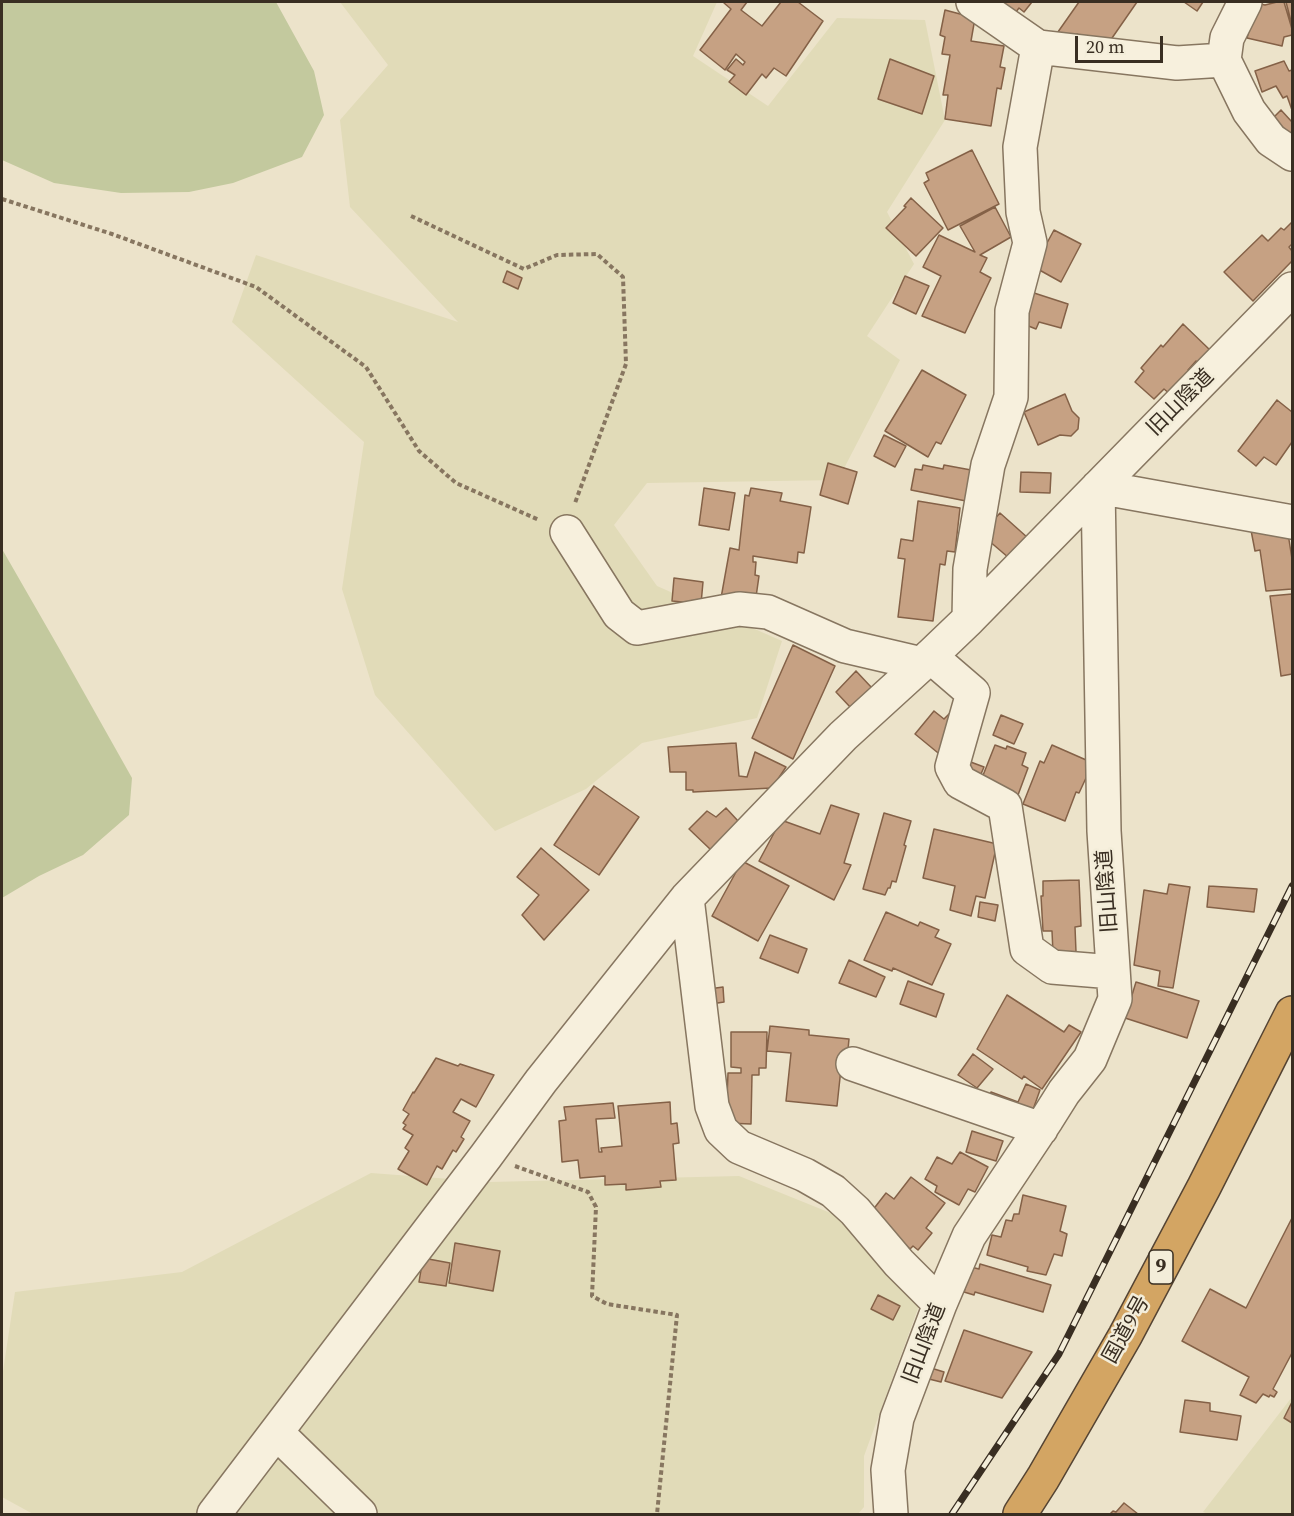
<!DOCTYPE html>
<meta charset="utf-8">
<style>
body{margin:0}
#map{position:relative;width:1294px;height:1516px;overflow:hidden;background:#ece3ca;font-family:"Source Serif 4",serif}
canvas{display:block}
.frame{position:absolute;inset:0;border:3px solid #392e22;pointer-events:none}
.scale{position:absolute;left:1075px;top:36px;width:88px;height:27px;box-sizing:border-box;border:3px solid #392e22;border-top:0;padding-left:8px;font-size:18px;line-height:21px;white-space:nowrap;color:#392e22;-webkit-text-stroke:4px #f3edd9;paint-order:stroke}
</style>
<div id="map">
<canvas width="1294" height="1516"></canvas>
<div class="frame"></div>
<div class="scale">20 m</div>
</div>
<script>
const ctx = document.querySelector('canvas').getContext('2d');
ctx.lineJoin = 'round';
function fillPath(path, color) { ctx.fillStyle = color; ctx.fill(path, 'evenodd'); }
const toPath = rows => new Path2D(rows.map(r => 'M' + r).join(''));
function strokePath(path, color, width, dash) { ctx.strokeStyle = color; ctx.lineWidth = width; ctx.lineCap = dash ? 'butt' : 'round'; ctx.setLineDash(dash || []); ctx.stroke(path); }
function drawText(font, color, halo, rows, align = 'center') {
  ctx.font = font + ' "Source Serif 4","Noto Sans JP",serif'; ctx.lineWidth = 5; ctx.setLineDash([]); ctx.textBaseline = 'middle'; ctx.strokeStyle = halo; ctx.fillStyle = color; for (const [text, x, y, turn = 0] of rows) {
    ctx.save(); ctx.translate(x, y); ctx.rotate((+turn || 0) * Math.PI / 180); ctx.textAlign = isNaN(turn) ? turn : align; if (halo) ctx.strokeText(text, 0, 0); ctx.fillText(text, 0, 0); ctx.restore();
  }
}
fillPath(toPath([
 [340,2,717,2,693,56,768,106,837,18,925,20,945,120,887,212,914,264,867,336,900,360,838,480,647,483,614,525,657,586,782,641,757,718,642,743,586,789,495,831,375,695,342,589,364,442,232,322,256,255,458,322,350,207,340,120,388,65],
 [371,1173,490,1182,739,1176,843,1218,920,1303,864,1456,864,1507,858,1514,33,1514,2,1497,2,1378,15,1292,182,1272],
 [1292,1397,1292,1514,1208,1514,1203,1512]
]), '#e1dbb8');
fillPath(toPath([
 [2,2,276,2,314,71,324,115,302,157,233,183,189,192,121,193,54,183,2,160],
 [2,549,60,650,132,778,129,815,83,855,39,876,2,898]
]), '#c3c99e');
const building = toPath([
 [725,2,747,2,741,10,762,26,781,2,798,2,823,21,786,76,774,68,766,78,762,74,746,95,729,82,735,75,727,70,736,59,743,65,745,62,736,54,725,70,700,50,731,9,724,3,725,2],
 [997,2,1032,2,1024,12,1019,8,1012,17,997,2],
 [1079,2,1137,2,1103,51,1077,34,1065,47,1053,39,1079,2],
 [1184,2,1203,2,1197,11,1184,2],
 [1277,2,1284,2,1292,29,1292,35,1284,37,1282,46,1247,38,1256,3,1265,5,1277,2],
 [1286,2,1292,2,1292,25,1286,2],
 [945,10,975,18,971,41,1004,46,1000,67,1005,68,1001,89,997,88,991,126,945,119,948,95,943,95,950,55,942,54,945,37,940,35,945,10],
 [890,59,934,76,922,114,878,99,890,59],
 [1284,61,1289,71,1292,70,1292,110,1287,96,1283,98,1276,86,1262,92,1255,71,1284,61],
 [1281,110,1292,122,1292,136,1273,118,1281,110],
 [972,150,999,204,948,230,924,183,929,180,926,173,972,150],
 [911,198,943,228,916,256,886,228,906,207,904,206,911,198],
 [995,207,1011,237,980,255,987,258,980,272,991,278,965,333,922,316,941,276,923,267,939,235,975,252,960,226,995,207],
 [1292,222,1292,244,1289,247,1292,251,1292,261,1253,301,1224,272,1262,235,1268,241,1281,228,1284,230,1292,222],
 [1054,230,1081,244,1061,282,1034,267,1054,230],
 [507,271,522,278,518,289,503,282,507,271],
 [905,276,929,286,916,314,893,303,905,276],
 [1031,292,1068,304,1061,328,1039,322,1036,329,1021,323,1031,292],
 [1183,324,1211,351,1199,364,1196,361,1188,370,1192,373,1171,395,1164,389,1154,399,1135,382,1144,371,1141,368,1161,345,1163,347,1183,324],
 [922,370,966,395,941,444,936,442,928,457,885,431,922,370],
 [1065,394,1072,411,1079,418,1078,429,1071,436,1060,435,1038,445,1024,412,1065,394],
 [1277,400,1292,412,1292,442,1276,465,1264,457,1256,466,1238,451,1277,400],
 [884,435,906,446,895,467,874,456,884,435],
 [828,463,857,472,848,504,820,495,828,463],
 [923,465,943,469,944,465,971,470,966,501,911,490,915,469,922,470,923,465],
 [1021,472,1051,473,1050,493,1020,492,1021,472],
 [704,488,735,493,729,530,699,525,704,488],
 [751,488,782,493,780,501,811,507,804,553,798,552,797,563,753,556,753,562,756,562,755,575,759,576,755,604,721,598,730,548,739,550,745,495,749,496,751,488],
 [918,501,960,508,955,552,947,551,945,565,940,564,933,621,898,617,905,559,898,558,901,539,913,541,918,501],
 [1000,513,1028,538,1009,558,981,534,1000,513],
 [1250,525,1287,527,1292,559,1292,589,1266,591,1260,550,1255,551,1250,525],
 [674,578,703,582,701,604,672,601,674,578],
 [1292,594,1292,674,1281,676,1270,596,1292,594],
 [793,645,835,666,793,759,752,738,793,645],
 [856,671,872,688,851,708,836,692,856,671],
 [934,711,944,719,950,713,963,725,943,757,915,734,934,711],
 [1001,715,1023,724,1014,744,993,735,1001,715],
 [736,743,739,776,747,777,755,752,786,767,772,788,693,792,693,790,686,790,686,772,670,772,668,747,736,743],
 [995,745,1006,749,1007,746,1026,753,1022,765,1028,768,1018,795,1012,792,978,788,995,745],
 [1052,745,1093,763,1079,793,1076,792,1065,821,1023,804,1040,761,1044,763,1052,745],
 [968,761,984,767,978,781,962,775,968,761],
 [594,786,639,817,599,875,554,845,594,786],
 [831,805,859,814,844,863,851,865,834,900,759,861,781,820,820,834,831,805],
 [726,808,739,822,711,850,689,829,707,811,716,817,726,808],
 [884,813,911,821,904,845,906,846,896,882,892,881,890,888,888,888,885,895,863,889,884,813],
 [934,829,997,844,985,898,976,896,971,916,950,910,955,886,923,878,934,829],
 [541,848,589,890,544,940,522,915,539,895,517,877,541,848],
 [742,861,789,886,758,941,712,916,742,861],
 [1079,880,1081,926,1075,927,1076,952,1053,953,1052,931,1043,931,1041,896,1043,896,1043,881,1079,880],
 [1169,884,1190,887,1173,988,1158,986,1160,971,1134,965,1144,890,1167,894,1169,884],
 [1209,886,1257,889,1254,912,1207,907,1209,886],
 [980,902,998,905,995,921,978,917,980,902],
 [886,912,918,926,920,922,939,930,935,937,951,944,932,985,893,968,892,971,864,960,886,912],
 [770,935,807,949,798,973,760,958,770,935],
 [849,960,885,977,876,997,839,983,849,960],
 [908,981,944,994,936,1017,900,1004,908,981],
 [1136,982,1199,1001,1187,1038,1125,1018,1136,982],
 [723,987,724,1002,711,1004,709,989,723,987],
 [1007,995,1064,1032,1069,1025,1081,1032,1042,1089,1024,1076,1022,1079,977,1049,1007,995],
 [770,1026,809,1030,809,1035,849,1039,847,1060,842,1059,837,1106,786,1101,791,1053,767,1051,770,1026],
 [731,1032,767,1032,766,1068,759,1068,759,1075,752,1075,751,1124,726,1123,728,1073,741,1073,741,1068,731,1067,731,1032],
 [973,1054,993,1069,977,1088,958,1075,973,1054],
 [436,1058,458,1066,460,1064,494,1075,476,1107,461,1099,453,1112,470,1121,461,1137,464,1139,456,1152,453,1150,442,1169,437,1166,427,1185,398,1169,409,1151,405,1148,413,1135,403,1129,406,1125,403,1123,409,1114,403,1110,413,1092,414,1093,436,1058],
 [1026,1084,1040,1090,1030,1118,988,1101,991,1092,1018,1102,1026,1084],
 [670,1102,671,1124,677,1123,679,1143,673,1144,676,1180,660,1181,661,1187,626,1190,626,1184,605,1185,605,1176,580,1178,578,1160,562,1162,559,1121,566,1120,564,1107,613,1103,615,1118,596,1119,599,1152,602,1152,601,1148,622,1146,618,1106,670,1102],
 [972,1131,1003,1141,996,1161,966,1152,972,1131],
 [960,1152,988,1167,975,1192,968,1189,959,1205,935,1192,937,1186,925,1179,937,1157,952,1164,960,1152],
 [911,1177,945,1203,926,1228,932,1233,918,1250,913,1246,910,1249,904,1244,872,1211,886,1193,894,1199,911,1177],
 [1023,1195,1066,1206,1060,1231,1067,1234,1062,1256,1054,1254,1046,1275,1027,1271,1028,1267,987,1255,992,1235,1001,1237,1006,1220,1012,1221,1014,1214,1019,1214,1023,1195],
 [1292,1218,1292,1353,1273,1389,1277,1392,1274,1397,1270,1395,1269,1397,1263,1394,1256,1403,1240,1395,1249,1377,1182,1341,1210,1289,1246,1308,1292,1218],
 [455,1243,500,1251,493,1291,449,1283,455,1243],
 [423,1258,450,1263,446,1286,419,1282,423,1258],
 [980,1264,1051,1285,1043,1312,975,1292,974,1295,964,1292,971,1267,979,1269,980,1264],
 [878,1295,900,1306,893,1320,871,1309,878,1295],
 [964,1330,1032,1352,1002,1398,945,1381,964,1330],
 [931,1368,944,1372,941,1382,929,1379,931,1368],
 [1185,1400,1210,1403,1210,1411,1241,1416,1237,1440,1180,1432,1185,1400],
 [1292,1402,1292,1423,1284,1418,1292,1402],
 [1124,1503,1138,1514,1110,1514,1113,1511,1116,1512,1124,1503]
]);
fillPath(building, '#c6a183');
strokePath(building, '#846147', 1.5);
const minor = toPath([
 [973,2,1038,47,1177,63,1224,60],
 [1245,2,1227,38,1224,60,1249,111,1271,140,1292,154],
 [1098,487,1292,522],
 [567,532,619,614,637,628,739,609,768,612,845,646,922,664],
 [969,619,970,569,988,465,1011,397,1012,311,1030,243,1023,212,1020,147,1038,47],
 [930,656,973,693,952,767,960,782,1005,806,1027,949,1052,967,1113,972],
 [687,898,712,1106,721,1130,739,1147,805,1175,833,1191,855,1211,899,1263,940,1304],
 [853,1064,1041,1129],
 [277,1433,360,1514],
 [214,1514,486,1156,541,1081,687,898,843,736,922,664,969,619,1292,289],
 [891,1514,888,1470,897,1418,940,1304,969,1236,1047,1119,1064,1092,1090,1059,1115,999,1104,831,1098,487]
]);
const highway = toPath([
 [1020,1514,1043,1478,1125,1336,1204,1187,1292,1013]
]);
strokePath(minor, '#877660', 36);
strokePath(highway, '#543', 36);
strokePath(toPath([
 [2,199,112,234,256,287,366,367,419,451,456,483,539,520],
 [411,216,524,269,557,255,597,254,623,277,626,364,575,503],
 [515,1166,588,1192,596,1207,592,1296,607,1304,677,1315,657,1514]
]), '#877660', 4, [4.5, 3]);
strokePath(minor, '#f7f0dd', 33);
strokePath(highway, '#d3a563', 33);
const rail = toPath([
 [952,1514,1059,1354,1292,886]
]);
strokePath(rail, '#392e22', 7);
strokePath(rail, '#f3edd9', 4.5, [14]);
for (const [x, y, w] of [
 [1161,1267,24]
]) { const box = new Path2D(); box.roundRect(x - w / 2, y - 17, w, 34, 4.5); ctx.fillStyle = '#f3edd9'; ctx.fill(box); strokePath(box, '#392e22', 1.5); }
drawText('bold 20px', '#392e22', null, [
 ["9",1161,1267]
]);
drawText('21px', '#392e22', '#f3edd9', [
 ["旧山陰道",1181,403,-45],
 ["旧山陰道",1108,891,-94],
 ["国道9号",1127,1330,-61],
 ["旧山陰道",925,1344,-69]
]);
</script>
